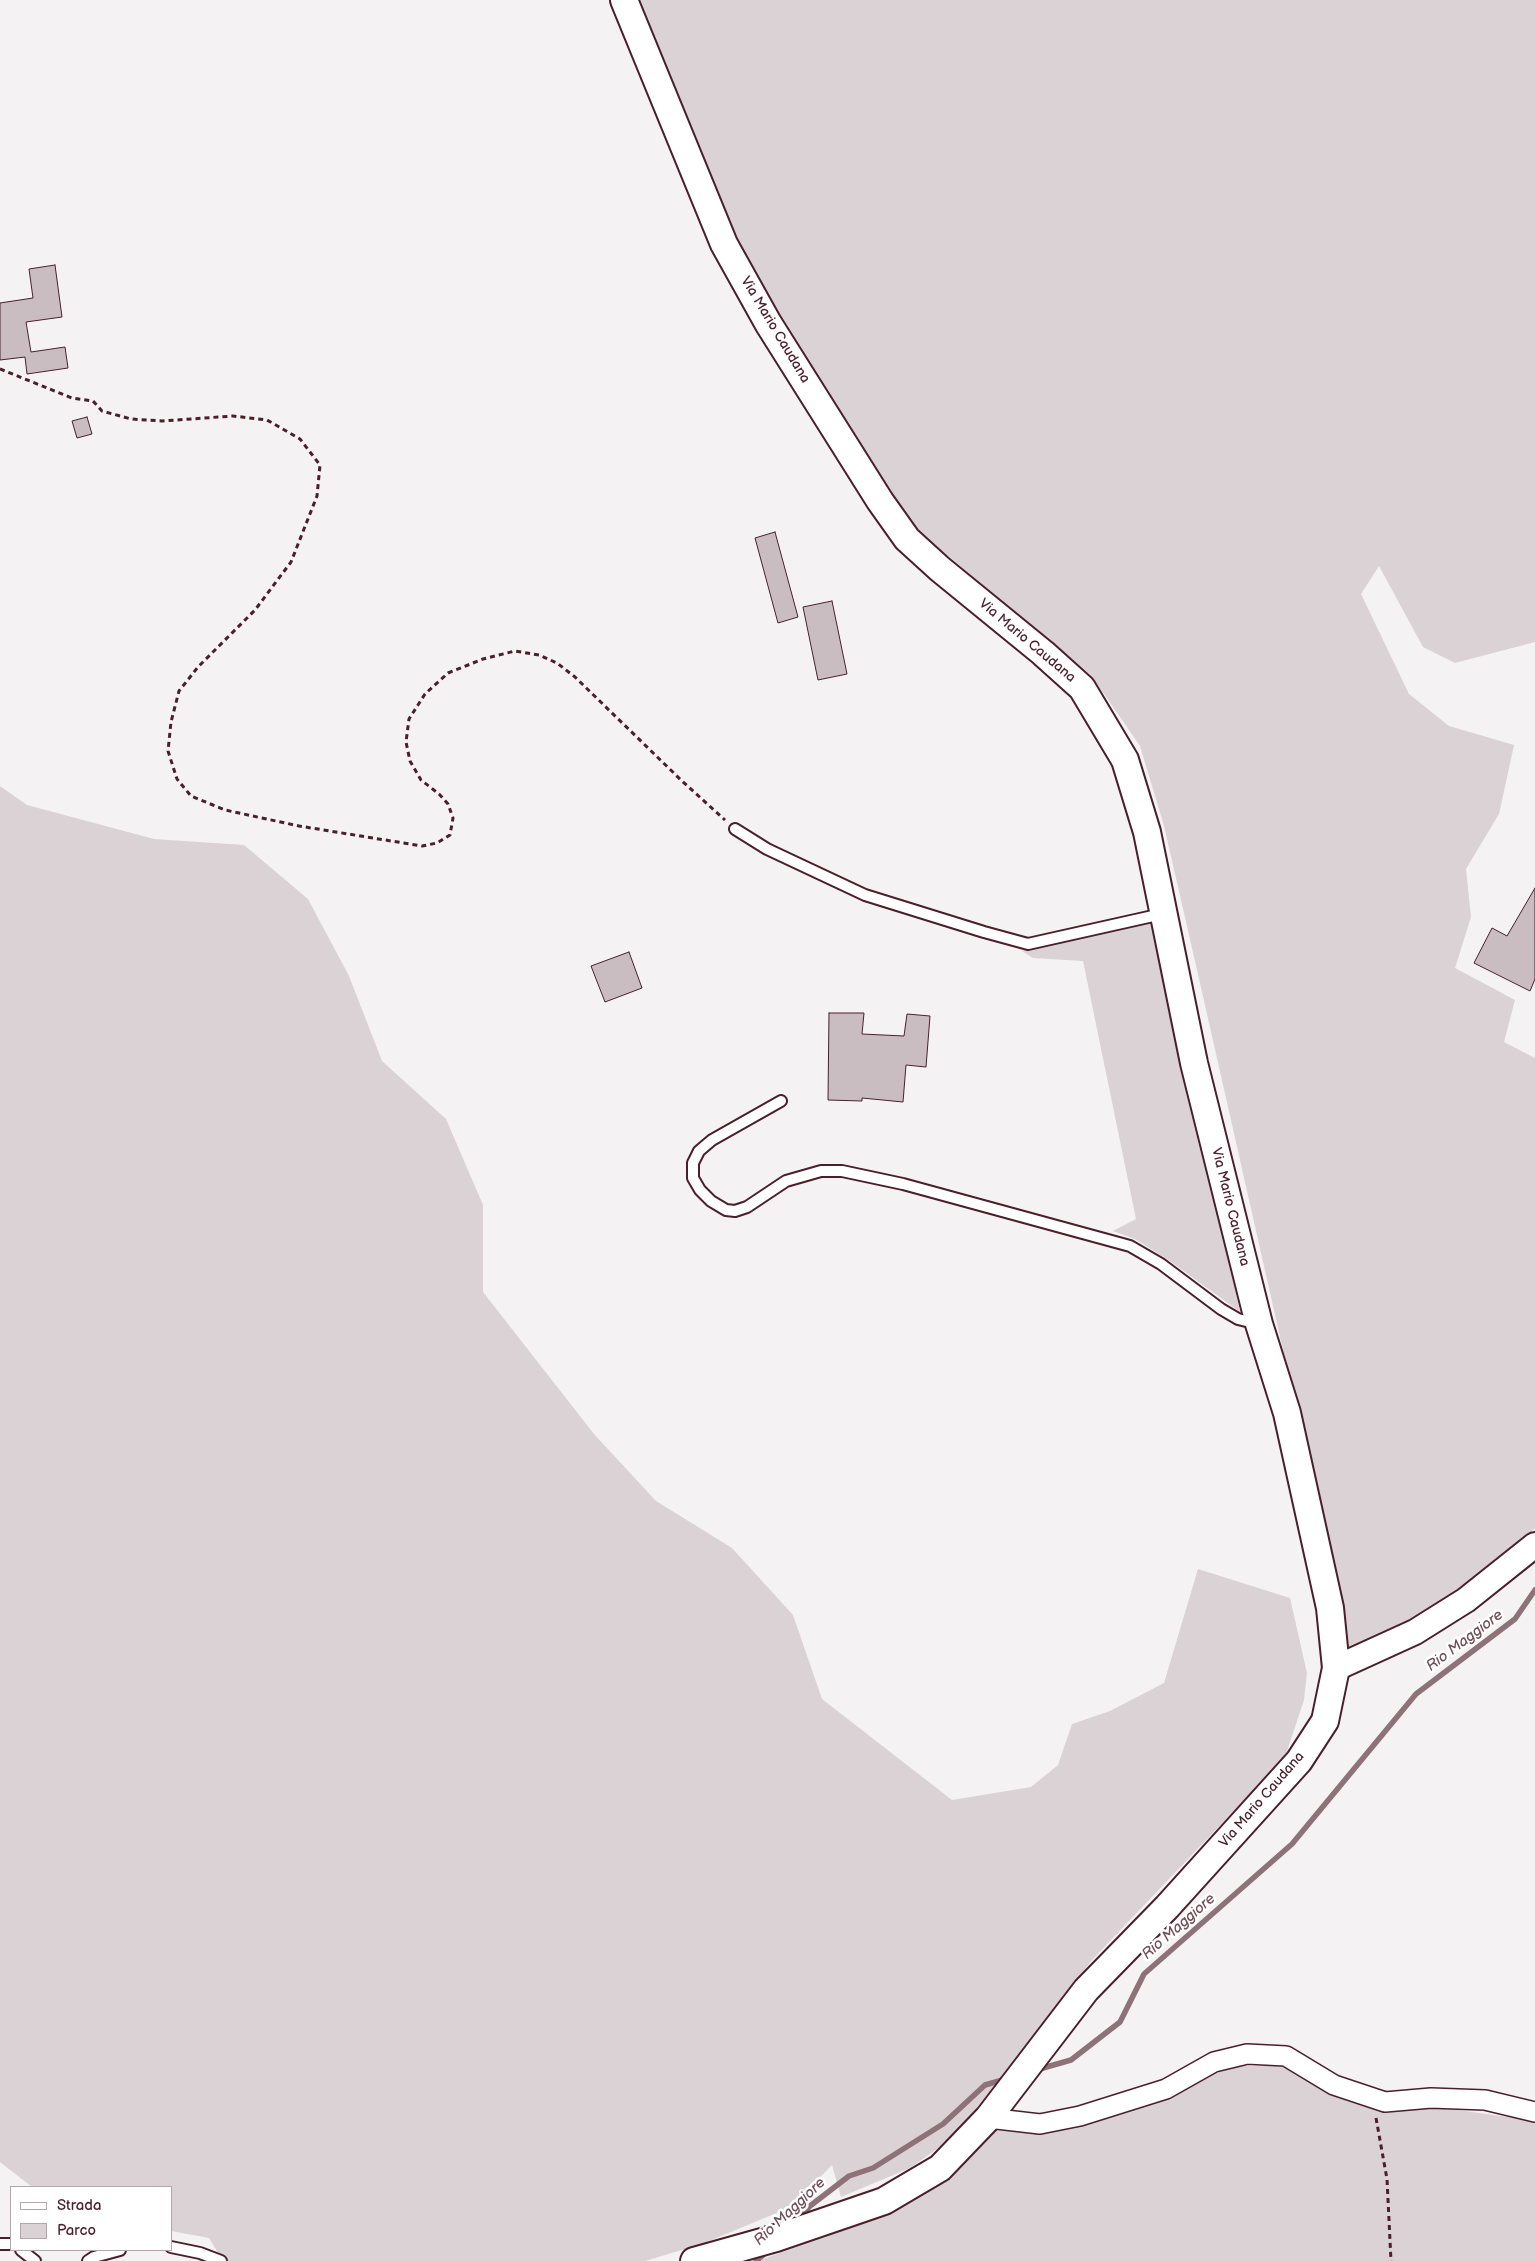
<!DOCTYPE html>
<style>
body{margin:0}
#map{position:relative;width:1535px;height:2261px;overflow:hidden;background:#f4f2f2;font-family:"Balsamiq Sans",sans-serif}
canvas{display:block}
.legend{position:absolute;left:10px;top:2186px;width:162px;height:65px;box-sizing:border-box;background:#fff;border:1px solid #b7a5aa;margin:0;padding:6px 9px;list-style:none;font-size:15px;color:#4a1f2b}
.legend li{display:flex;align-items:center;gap:10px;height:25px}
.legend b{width:25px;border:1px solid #b7a5aa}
</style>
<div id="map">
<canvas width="1535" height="2261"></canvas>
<ul class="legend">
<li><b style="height:6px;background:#fff"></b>Strada</li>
<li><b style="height:14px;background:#dbd2d5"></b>Parco</li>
</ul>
</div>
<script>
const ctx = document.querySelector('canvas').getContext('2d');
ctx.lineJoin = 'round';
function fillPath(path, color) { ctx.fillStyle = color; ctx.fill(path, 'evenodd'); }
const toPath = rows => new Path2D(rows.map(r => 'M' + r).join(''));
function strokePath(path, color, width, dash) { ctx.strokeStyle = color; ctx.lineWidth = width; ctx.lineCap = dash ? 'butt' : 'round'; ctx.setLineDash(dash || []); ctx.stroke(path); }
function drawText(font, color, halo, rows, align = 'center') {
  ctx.font = font + ' "Balsamiq Sans",sans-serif'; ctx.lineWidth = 5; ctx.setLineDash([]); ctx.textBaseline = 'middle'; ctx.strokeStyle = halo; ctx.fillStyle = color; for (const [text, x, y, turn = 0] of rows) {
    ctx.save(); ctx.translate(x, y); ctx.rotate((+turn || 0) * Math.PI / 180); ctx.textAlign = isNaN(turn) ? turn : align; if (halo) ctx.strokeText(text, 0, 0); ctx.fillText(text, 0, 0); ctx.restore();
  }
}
fillPath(toPath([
 [638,0,1535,0,1535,642,1455,663,1423,647,1379,566,1361,594,1409,694,1449,726,1514,745,1499,814,1466,869,1471,917,1455,968,1515,1000,1504,1042,1535,1058,1535,1528,1470,1589,1423,1617,1347,1650,1297,1412,1195,961,1164,826,1140,746,1091,675,916,529,778,318,734,241],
 [0,786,27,805,154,839,244,845,308,899,349,976,382,1061,446,1119,483,1205,483,1292,594,1434,656,1501,732,1548,793,1615,822,1699,952,1800,1031,1787,1058,1765,1072,1724,1110,1711,1164,1683,1198,1569,1290,1598,1307,1673,1304,1700,1285,1757,1092,1960,967,2120,937,2149,910,2168,841,2197,832,2165,791,2207,702,2244,645,2261,223,2261,209,2238,171,2231,171,2187,32,2187,0,2162],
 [1155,922,1240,1312,1170,1261,1135,1239,1113,1231,1136,1219,1083,961,1033,958,1022,951],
 [1238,2066,1285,2066,1323,2091,1389,2109,1443,2108,1515,2118,1535,2123,1535,2261,757,2261,829,2236,921,2193,992,2130,1035,2133,1086,2123,1129,2112,1195,2080]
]), '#dbd2d5');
strokePath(toPath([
 [1036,2070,1071,2060,1120,2022,1144,1974,1292,1844,1416,1694,1515,1619,1535,1590],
 [797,2221,810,2206,849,2176,873,2168,943,2124,985,2085,1006,2079],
 [756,2261,768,2251]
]), '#8d727a', 5.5);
const building = toPath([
 [55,265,62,317,26,322,31,352,65,347,68,368,27,374,25,357,0,360,0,303,33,298,29,269,55,265],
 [87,417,92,434,77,438,72,421,87,417],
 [775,532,798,617,778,623,755,538,775,532],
 [832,601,847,674,818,680,803,607,832,601],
 [1535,888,1535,979,1530,991,1474,963,1492,928,1507,936,1535,888],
 [629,952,642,988,605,1002,591,966,629,952],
 [829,1013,864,1013,862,1034,904,1036,907,1014,930,1016,926,1067,906,1065,903,1102,862,1098,862,1101,828,1100,829,1013]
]);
fillPath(building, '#cabdc1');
strokePath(building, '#4a1f2b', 1);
const service = toPath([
 [735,829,767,849,865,895,984,932,1028,944,1162,914],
 [781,1101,712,1140,699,1151,693,1163,693,1178,700,1190,711,1201,726,1210,735,1211,747,1207,786,1181,821,1171,842,1171,903,1184,1130,1246,1161,1264,1221,1309,1238,1319,1258,1324],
 [0,2244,11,2244],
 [171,2247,200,2253,221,2261],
 [21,2250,35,2261],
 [88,2261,94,2257,120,2250]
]);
const minor = toPath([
 [988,2118,1040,2124,1080,2116,1166,2089,1214,2062,1247,2054,1286,2056,1334,2085,1385,2102,1431,2098,1485,2100,1535,2112]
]);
const tertiary = toPath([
 [1336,1668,1415,1632,1466,1600,1535,1545]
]);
const secondary = toPath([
 [624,0,724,244,768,323,880,501,907,539,940,569,1043,653,1082,688,1125,760,1147,832,1194,1063,1259,1324,1287,1413,1330,1608,1336,1668,1325,1721,1299,1761,1167,1907,1086,1990,988,2118,940,2168,884,2201,776,2238,694,2261]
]);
strokePath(service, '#4a1f2b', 14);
strokePath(minor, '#4a1f2b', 22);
strokePath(tertiary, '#4a1f2b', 28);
strokePath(secondary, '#4a1f2b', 30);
strokePath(toPath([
 [0,369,72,398,93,401,102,411,131,419,162,421,233,416,267,420,300,439,320,465,317,496,291,562,255,610,198,667,179,691,171,722,168,751,177,779,191,796,225,810,299,826,422,846,437,843,450,835,453,818,448,804,439,794,421,780,410,761,406,742,409,719,425,694,448,673,483,659,515,651,539,655,557,663,575,677,682,781,725,820],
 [1376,2118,1387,2179,1391,2261]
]), '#4a1f2b', 3, [5, 4]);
strokePath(service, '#fff', 10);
strokePath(minor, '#fff', 19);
strokePath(tertiary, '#fff', 24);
strokePath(secondary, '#fff', 26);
drawText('14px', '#4a1f2b', '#fff', [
 ["Via Mario Caudana",775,330,59],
 ["Via Mario Caudana",1027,641,40],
 ["Via Mario Caudana",1230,1207,76],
 ["Via Mario Caudana",1262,1800,-49]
]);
drawText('italic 15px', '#714f59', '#fff', [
 ["Rio Maggiore",1465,1641,-37],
 ["Rio Maggiore",1179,1927,-41],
 ["Rio Maggiore",790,2212,-43]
]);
</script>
